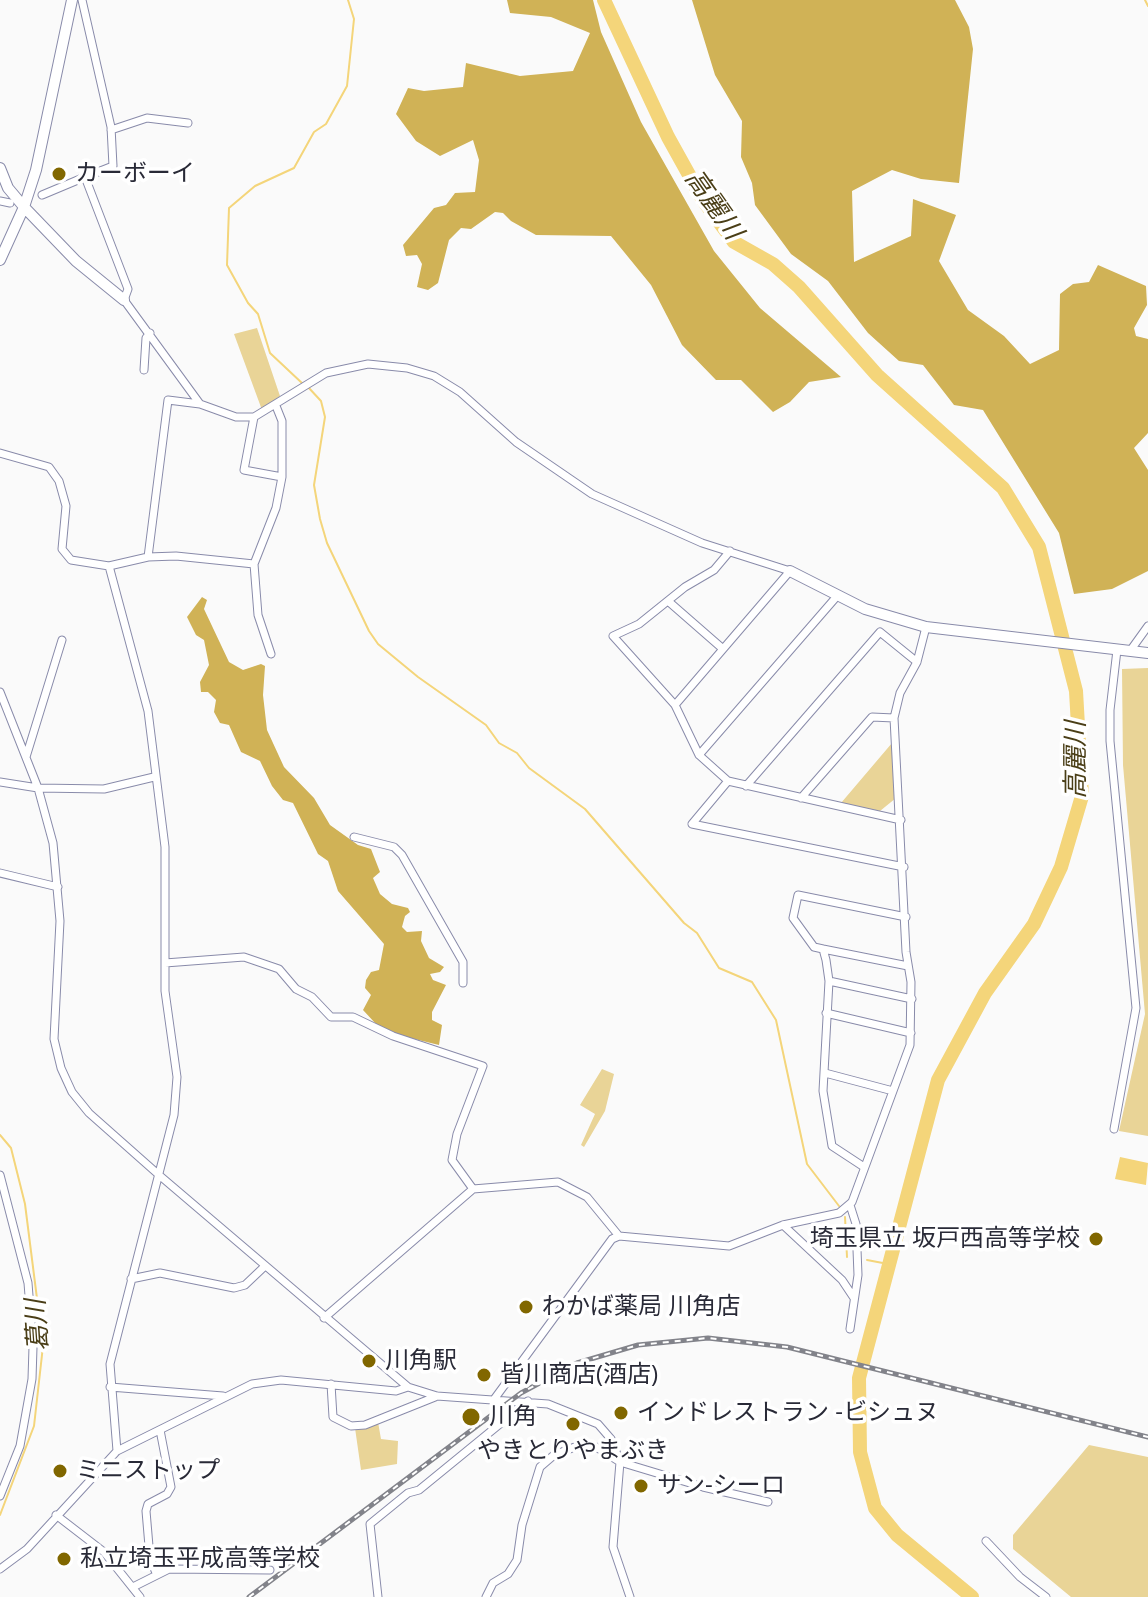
<!DOCTYPE html>
<meta charset="utf-8">
<style>
body{margin:0}
canvas{display:block;background:#fafafa}
</style>
<canvas width="1148" height="1597"></canvas>
<script>
const ctx = document.querySelector('canvas').getContext('2d');
ctx.lineJoin = 'round';
function fillPath(path, color) { ctx.fillStyle = color; ctx.fill(path, 'evenodd'); }
const toPath = rows => new Path2D(rows.map(r => 'M' + r).join(''));
function strokePath(path, color, width, dash) { ctx.strokeStyle = color; ctx.lineWidth = width; ctx.lineCap = dash ? 'butt' : 'round'; ctx.setLineDash(dash || []); ctx.stroke(path); }
function drawText(font, color, halo, rows, align = 'center') {
  ctx.font = font + ' "Open Sans","Noto Sans JP",sans-serif'; ctx.lineWidth = 7; ctx.setLineDash([]); ctx.textBaseline = 'middle'; ctx.strokeStyle = halo; ctx.fillStyle = color; for (const [text, x, y, turn = 0] of rows) {
    ctx.save(); ctx.translate(x, y); ctx.rotate((+turn || 0) * Math.PI / 180); ctx.textAlign = isNaN(turn) ? turn : align; if (halo) ctx.strokeText(text, 0, 0); ctx.fillText(text, 0, 0); ctx.restore();
  }
}
fillPath(toPath([
 [257,328,280,396,262,410,234,334],
 [1148,668,1148,1136,1119,1131,1145,1014,1123,765,1122,669],
 [892,743,896,798,880,811,841,803],
 [602,1069,614,1074,605,1111,584,1147,581,1145,595,1114,580,1105],
 [378,1422,381,1439,398,1441,397,1464,361,1470,355,1428],
 [1089,1445,1148,1457,1148,1597,1071,1597,1013,1549,1013,1535]
]), '#e9d497');
fillPath(toPath([
 [507,0,593,0,601,32,641,122,714,251,760,308,841,377,809,382,790,402,773,412,741,380,716,380,682,345,651,285,611,236,536,235,511,221,503,213,495,212,471,229,461,228,449,240,438,283,428,290,417,287,422,264,417,255,406,256,403,245,434,208,446,205,455,193,475,192,479,160,473,140,440,156,416,141,396,114,408,88,424,91,463,87,466,63,520,76,573,71,590,33,551,17,510,13],
 [692,0,955,0,969,27,973,49,959,183,921,179,892,170,852,191,854,262,911,236,913,199,956,215,939,261,968,310,1004,336,1030,364,1059,350,1060,294,1073,284,1089,282,1098,265,1146,286,1147,305,1134,328,1136,336,1148,339,1148,433,1134,448,1148,470,1148,571,1112,589,1074,594,1059,533,983,410,954,405,923,365,899,361,868,333,828,281,791,254,755,205,752,183,741,157,742,121,715,75],
 [202,597,207,600,204,609,229,662,243,670,261,664,265,666,263,695,267,730,284,767,314,798,330,825,358,845,371,849,380,872,373,878,380,894,392,904,408,908,410,912,405,916,402,927,407,932,422,931,421,941,429,958,444,967,440,972,430,974,433,980,446,985,432,1012,432,1020,442,1025,439,1045,394,1034,376,1024,363,1010,371,995,365,988,366,980,371,972,379,970,384,944,338,891,328,861,318,854,293,803,283,800,272,786,260,761,241,752,229,725,220,723,214,712,216,700,208,692,201,692,200,682,209,665,204,640,196,635,187,617]
]), '#d0b256');
fillPath(toPath([
 [1120,1157,1148,1163,1146,1185,1115,1179]
]), '#f4d57a');
strokePath(toPath([
 [1145,0,1148,6],
 [303,384,270,353,258,314,248,303,227,265,229,208,255,186,294,168,314,132,326,124,347,86,354,19,348,0],
 [308,387,321,401,325,417,314,485,320,519,327,543,369,631,378,644,418,677,486,725,499,743,517,753,529,768,585,809,684,923,697,933,719,968,752,982,776,1020,807,1164,839,1206],
 [0,1135,11,1148,25,1204,43,1346,34,1426,0,1515],
 [845,1217,847,1257],
 [867,1260,888,1264]
]), '#f4d57a', 2);
strokePath(toPath([
 [604,0,668,137,703,200,734,242,773,264,799,287,877,375,1003,488,1039,547,1076,691,1082,796,1061,867,1034,924,985,993,938,1080,859,1378,860,1452,875,1508,897,1535,972,1597]
]), '#f4d57a', 14);
const street = toPath([
 [82,0,111,127,113,166,85,177],
 [111,130,147,118,188,123],
 [42,195,85,177,128,289,124,300,200,404,236,417,254,417,326,373,368,364,407,368,434,376,460,392,516,442,592,494,702,543,790,571,675,705],
 [0,201,10,203],
 [144,370,146,338,150,333],
 [254,417,244,470,282,477],
 [0,453,49,467,59,481,66,506,62,549,71,560,109,566,148,557,176,556,254,564],
 [730,551,714,570,685,587,639,624,613,636,675,705,699,755,728,781,901,820],
 [148,557,168,400,200,404],
 [109,566,148,711,165,847,165,991,177,1077,174,1115,110,1364,117,1451],
 [668,601,723,649],
 [1130,651,1148,626],
 [271,654,258,615,254,564,276,508,282,477,282,421,276,406],
 [0,692,38,788,53,843,60,921,54,1039,61,1068,72,1092,89,1113,159,1175,408,1387,437,1396,548,1404,598,1424,611,1439,620,1462,613,1547,630,1597],
 [699,755,838,595],
 [26,757,62,640],
 [728,781,692,824,904,867],
 [0,782,38,788,104,789,154,777],
 [746,786,880,632,917,662],
 [801,798,872,717,894,718],
 [354,837,394,847,402,855,463,962,463,983],
 [0,873,58,887],
 [823,949,908,966],
 [165,963,244,957,279,969,296,989,312,997,331,1017,353,1017,393,1036,483,1066,457,1134,452,1160,473,1189],
 [829,981,912,999],
 [826,1013,911,1033],
 [825,1073,893,1091],
 [1114,1129,1136,1008,1110,741,1110,710,1117,650],
 [864,1167,832,1146,823,1091,829,981,826,960,823,949,814,947,793,918,798,895,906,917],
 [0,1175,28,1283,33,1347,32,1379,20,1446,0,1496],
 [850,1205,856,1224,858,1275,850,1329],
 [783,1225,842,1280,854,1298],
 [131,1279,160,1273,234,1288,245,1285,265,1266],
 [324,1318,473,1189,558,1182,587,1197,619,1236],
 [331,1384,333,1417,351,1426,365,1425,435,1397],
 [110,1387,223,1396],
 [495,1398,612,1239,619,1236,729,1246,783,1225,839,1213,852,1202,910,1045,911,982,906,952,894,718,900,693,917,662,926,627],
 [56,1515,104,1552,140,1597],
 [986,1541,1020,1577,1046,1597],
 [0,1569,27,1549,117,1451,252,1384,281,1380,396,1391,408,1387],
 [156,1573,150,1558,146,1511,148,1504,167,1494,171,1487,160,1430],
 [133,1587,169,1569,270,1570],
 [378,1597,370,1524,408,1493,419,1490,528,1401],
 [486,1597,493,1583,508,1574,517,1560,522,1525,540,1467,554,1455,580,1445,596,1447,620,1462,703,1487,768,1502]
]);
const secondary = toPath([
 [0,168,8,188,24,207,76,261,124,300],
 [0,260,24,207,36,170,72,0],
 [790,571,865,609,926,627,1148,653]
]);
strokePath(street, '#898baa', 9);
strokePath(secondary, '#898baa', 12);
strokePath(street, '#fff', 7);
strokePath(secondary, '#fff', 10);
const rail = toPath([
 [249,1597,521,1393,577,1363,638,1345,708,1338,787,1347,1148,1437]
]);
strokePath(rail, '#82838a', 5);
strokePath(rail, '#fff', 2, [6]);
for (const [x, y, r, color] of [
 [59,174,8,"#816700"],
 [1096,1239,8,"#816700"],
 [526,1307,8,"#816700"],
 [369,1361,8,"#816700"],
 [484,1375,8,"#816700"],
 [621,1413,8,"#816700"],
 [471,1417,10,"#816700"],
 [573,1424,8,"#816700"],
 [60,1471,8,"#816700"],
 [641,1486,8,"#816700"],
 [64,1559,8,"#816700"]
]) { const dot = new Path2D(); dot.arc(x, y, r, 0, 2 * Math.PI); ctx.fillStyle = color; ctx.fill(dot); strokePath(dot, '#fff', 3); }
drawText('24px', '#292a37', '#fff', [
 ["カーボーイ",75,174],
 ["埼玉県立 坂戸西高等学校",1080,1239,"right"],
 ["わかば薬局 川角店",542,1307],
 ["川角駅",385,1361],
 ["皆川商店(酒店)",500,1375],
 ["インドレストラン -ビシュヌ",637,1413],
 ["川角",489,1417],
 ["やきとりやまぶき",573,1451,"center"],
 ["ミニストップ",76,1471],
 ["サン-シーロ",657,1486],
 ["私立埼玉平成高等学校",80,1559]
], 'left');
drawText('italic 26px', '#4a3e17', '#fff', [
 ["高麗川",713,205,55],
 ["高麗川",1077,760,-90],
 ["葛川",38,1325,-94]
]);
</script>
